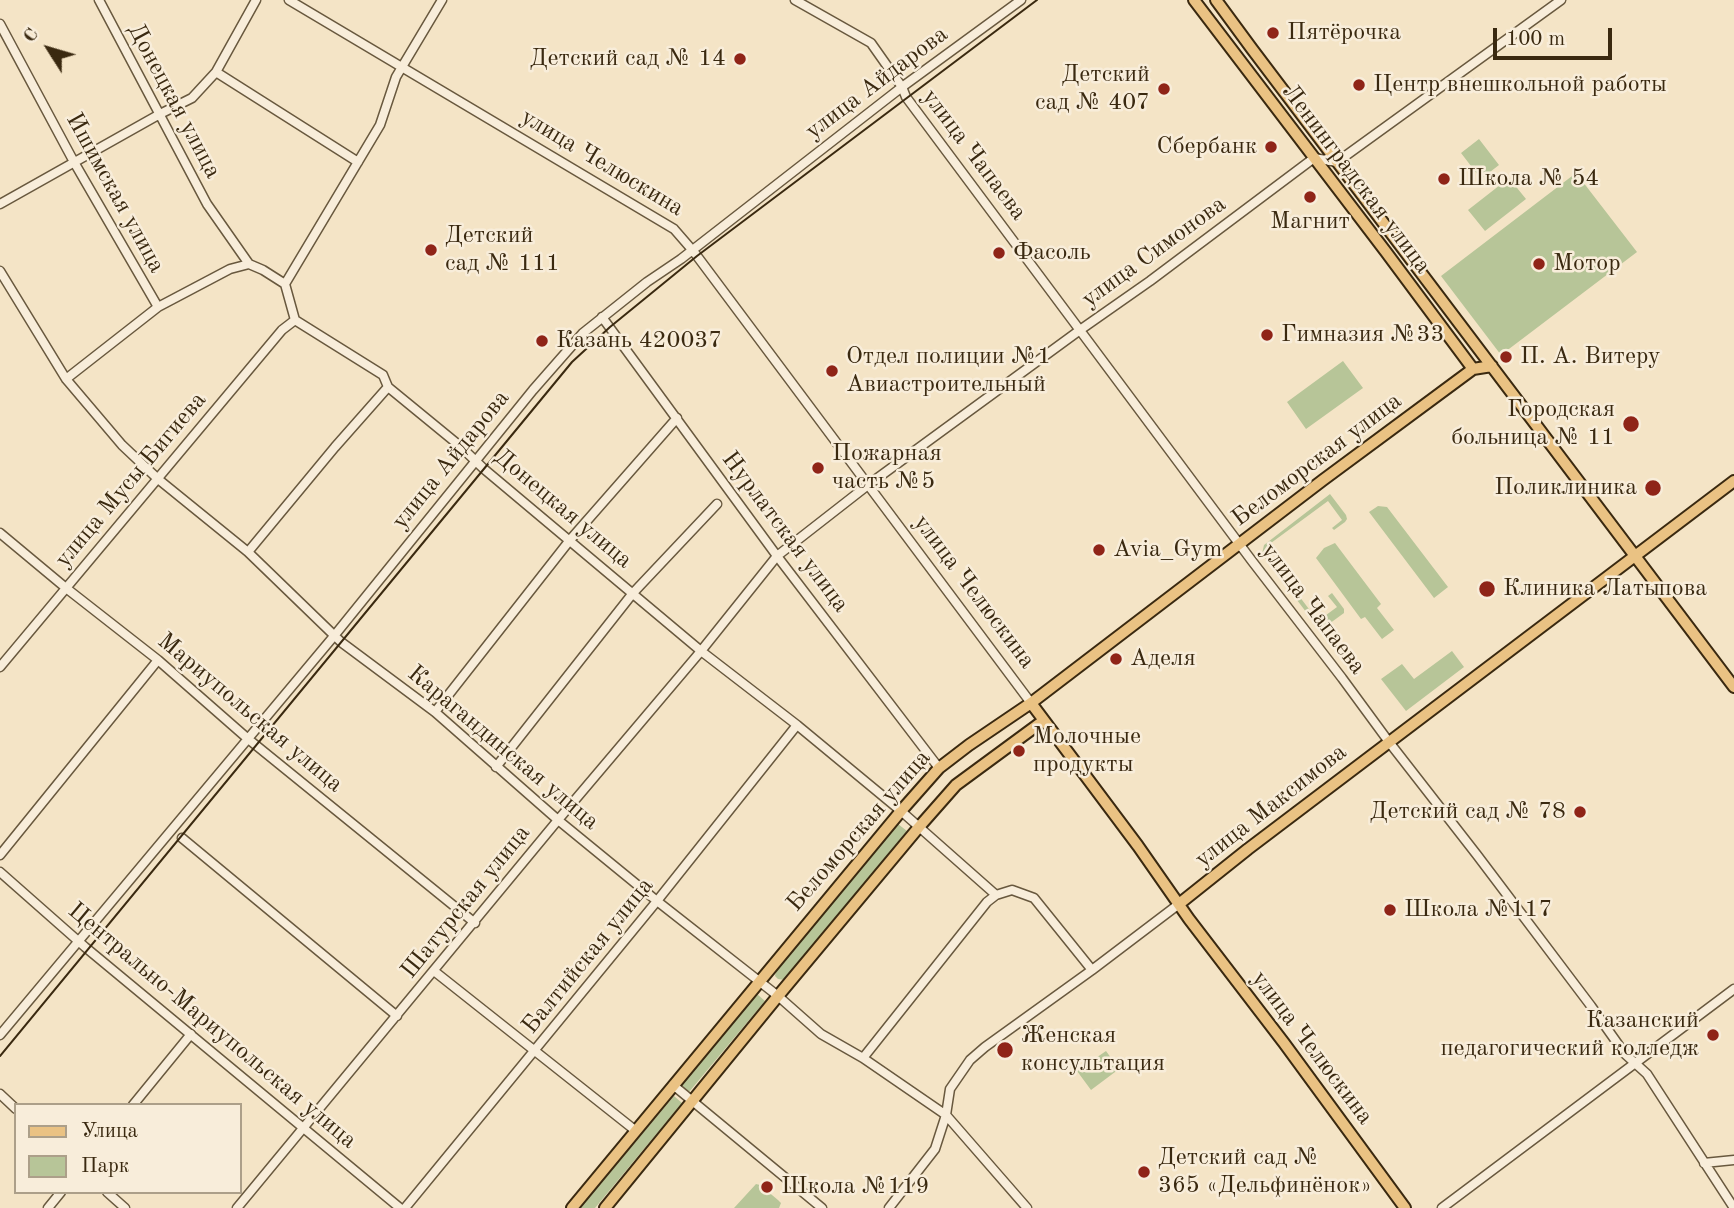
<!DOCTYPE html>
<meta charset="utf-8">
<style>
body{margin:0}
#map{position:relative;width:1734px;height:1208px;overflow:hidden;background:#f4e4c6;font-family:"Old Standard TT",serif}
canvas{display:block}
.legend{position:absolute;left:14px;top:1103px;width:228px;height:91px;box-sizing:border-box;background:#f8edda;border:2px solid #ac9f89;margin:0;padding:9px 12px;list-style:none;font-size:21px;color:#3a2910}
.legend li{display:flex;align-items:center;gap:14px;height:35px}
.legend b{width:35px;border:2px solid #ac9f89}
.north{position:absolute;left:14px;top:14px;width:70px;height:70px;-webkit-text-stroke:5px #f8edda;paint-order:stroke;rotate:307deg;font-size:19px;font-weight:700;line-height:28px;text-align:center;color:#3a2910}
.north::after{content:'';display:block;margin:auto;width:24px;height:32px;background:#3a2910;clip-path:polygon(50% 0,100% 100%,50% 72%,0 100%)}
.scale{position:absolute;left:1493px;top:28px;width:119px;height:32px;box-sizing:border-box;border:4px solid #3a2910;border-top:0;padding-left:9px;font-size:21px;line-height:24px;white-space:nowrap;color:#3a2910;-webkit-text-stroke:5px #f8edda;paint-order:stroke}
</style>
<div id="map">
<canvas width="1734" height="1208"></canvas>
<ul class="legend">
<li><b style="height:9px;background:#eac283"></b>Улица</li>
<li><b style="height:19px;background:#b7c598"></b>Парк</li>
</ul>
<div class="north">С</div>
<div class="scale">100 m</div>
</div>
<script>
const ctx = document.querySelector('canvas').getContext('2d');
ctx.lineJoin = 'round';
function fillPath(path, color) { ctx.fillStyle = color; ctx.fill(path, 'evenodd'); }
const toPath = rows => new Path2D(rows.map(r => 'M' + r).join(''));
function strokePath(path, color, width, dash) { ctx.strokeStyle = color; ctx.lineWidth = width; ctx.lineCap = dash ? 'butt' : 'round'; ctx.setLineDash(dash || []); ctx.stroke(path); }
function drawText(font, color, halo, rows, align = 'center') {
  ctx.font = font + ' "Old Standard TT",serif'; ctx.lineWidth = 5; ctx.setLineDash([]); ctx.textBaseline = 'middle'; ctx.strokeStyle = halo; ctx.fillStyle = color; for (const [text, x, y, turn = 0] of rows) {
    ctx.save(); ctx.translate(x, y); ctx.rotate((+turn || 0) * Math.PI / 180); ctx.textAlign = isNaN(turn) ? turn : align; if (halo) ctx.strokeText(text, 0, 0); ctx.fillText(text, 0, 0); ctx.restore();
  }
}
fillPath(toPath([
 [1479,139,1499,165,1481,179,1461,153],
 [1576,173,1637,252,1501,355,1441,276],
 [1509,178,1526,199,1485,231,1468,210],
 [1343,361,1363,388,1306,429,1287,402],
 [1330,494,1346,515,1347,519,1345,522,1334,530,1332,528,1342,520,1328,501,1271,543,1268,555,1318,621,1337,607,1328,596,1332,593,1344,609,1344,613,1322,629,1319,629,1262,554,1264,545],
 [1378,506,1387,507,1448,587,1434,598,1369,512],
 [1335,543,1381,604,1377,608,1394,630,1382,639,1365,617,1361,619,1316,558,1324,548],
 [1452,651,1464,667,1406,711,1381,679,1402,664,1414,679],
 [898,824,907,831,785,980,778,979,775,976,776,971],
 [757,994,765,1001,689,1092,681,1085],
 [1106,1051,1119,1069,1091,1090,1077,1071],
 [674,1096,682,1103,595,1208,580,1208],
 [756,1184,760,1185,778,1200,781,1203,779,1208,734,1208]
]), '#b7c598');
const minor = toPath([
 [99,0,207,204,249,264,263,270,285,284,295,320,383,375,388,387,460,446,484,469,701,651,797,725,901,811,996,895,1012,890,1034,898,1092,970],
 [289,0,674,229,694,252,1031,703],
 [795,0,871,43,902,87,906,97,1252,561,1342,678,1389,742,1477,855,1591,1006,1625,1054,1647,1074,1734,1208],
 [0,24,74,162,158,307],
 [216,72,358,162],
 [0,204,160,114,192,98,216,72,256,0],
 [0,271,66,379,122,445,158,479,248,552,341,642,435,712,558,820,657,901,778,996,821,1034,863,1058,946,1115,1027,1208],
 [285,284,380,125,396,77,442,0],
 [602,317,777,556,939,768],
 [66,379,158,307,230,269,249,264],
 [0,533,66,588,158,660,247,738,475,923],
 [248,552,335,447,388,387],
 [0,667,282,330,295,320],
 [435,712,570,540,677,418],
 [496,767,633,593,717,504],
 [182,838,397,1016],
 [0,855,158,660],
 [0,872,85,947,400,1208],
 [434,971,636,1131],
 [0,1035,334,636,533,390,583,333,647,282,681,259,902,87,1021,0],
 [863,1058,987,902,996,895],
 [673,1085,822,1208],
 [0,1094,16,1109],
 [133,1105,191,1034],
 [1704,1163,1734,1160],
 [107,1192,125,1208],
 [48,1208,61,1192],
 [237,1208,558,820,701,651,777,556,868,485,1080,330,1150,281,1314,158,1337,162,1561,0],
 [405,1208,657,901,797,725],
 [889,1208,935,1149,946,1115,950,1089,970,1060,985,1047,1092,970,1179,904],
 [1442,1208,1734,989]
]);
const major = toPath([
 [1194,0,1386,252,1473,369],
 [1216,0,1252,49,1734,687],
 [1031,703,1138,846,1189,919,1284,1043,1405,1208],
 [1179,904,1248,849,1734,481],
 [572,1208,901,811,939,768,969,745,1031,703,1323,480,1473,369,1492,366],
 [605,1208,778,996,919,827,956,785,1043,721]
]);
strokePath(minor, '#68583e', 11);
strokePath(major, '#3a2910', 14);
strokePath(minor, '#f8edda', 8);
strokePath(major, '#eac283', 10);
strokePath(toPath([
 [0,1056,572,362,610,327,697,256,1037,0]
]), '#3a2910', 2);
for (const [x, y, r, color] of [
 [1273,33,7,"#8f2418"],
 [740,59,7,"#8f2418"],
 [1359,85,7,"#8f2418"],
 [1164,89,7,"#8f2418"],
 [1271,147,7,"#8f2418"],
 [1444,179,7,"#8f2418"],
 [1310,197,7,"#8f2418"],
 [431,250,7,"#8f2418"],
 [999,253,7,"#8f2418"],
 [1539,264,7,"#8f2418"],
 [1267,335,7,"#8f2418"],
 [542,341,7,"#8f2418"],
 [1506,357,7,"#8f2418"],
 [832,371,7,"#8f2418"],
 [1631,424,9,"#8f2418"],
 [818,468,7,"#8f2418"],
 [1653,488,9,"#8f2418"],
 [1099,550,7,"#8f2418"],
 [1487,589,9,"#8f2418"],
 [1116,659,7,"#8f2418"],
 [1019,751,7,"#8f2418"],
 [1580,812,7,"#8f2418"],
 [1390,910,7,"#8f2418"],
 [1713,1035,7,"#8f2418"],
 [1005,1050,9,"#8f2418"],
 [1144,1172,7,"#8f2418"],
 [767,1187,7,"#8f2418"]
]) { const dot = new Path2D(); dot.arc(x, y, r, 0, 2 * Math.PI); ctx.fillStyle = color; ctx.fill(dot); strokePath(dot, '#f8edda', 2.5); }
drawText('24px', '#3a2910', '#f8edda', [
 ["Пятёрочка",1287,33],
 ["Детский сад № 14",726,59,"right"],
 ["Детский",1150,75,"right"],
 ["сад № 407",1150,103,"right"],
 ["Центр внешкольной работы",1373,85],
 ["Сбербанк",1257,147,"right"],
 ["Школа № 54",1458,179],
 ["Магнит",1310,222,"center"],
 ["Детский",445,236],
 ["сад № 111",445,264],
 ["Фасоль",1013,253],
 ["Мотор",1553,264],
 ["Гимназия №33",1281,335],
 ["Казань 420037",556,341],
 ["Отдел полиции №1",846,357],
 ["Авиастроительный",846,385],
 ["П. А. Витеру",1520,357],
 ["Городская",1615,410,"right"],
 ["больница № 11",1615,438,"right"],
 ["Пожарная",832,454],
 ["часть №5",832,482],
 ["Поликлиника",1637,488,"right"],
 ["Avia_Gym",1113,550],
 ["Клиника Латыпова",1503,589],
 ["Аделя",1130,659],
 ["Молочные",1033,737],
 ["продукты",1033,765],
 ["Детский сад № 78",1566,812,"right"],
 ["Школа №117",1404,910],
 ["Казанский",1699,1021,"right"],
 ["педагогический колледж",1699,1049,"right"],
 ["Женская",1021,1036],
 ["консультация",1021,1064],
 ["Детский сад №",1158,1158],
 ["365 «Дельфинёнок»",1158,1186],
 ["Школа №119",781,1187]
], 'left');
drawText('24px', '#3a2910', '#f8edda', [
 ["улица Айдарова",877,83,-37],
 ["Донецкая улица",174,101,62],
 ["улица Чапаева",974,155,53],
 ["улица Челюскина",602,163,31],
 ["Ленинградская улица",1356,179,53],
 ["Ишимская улица",115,193,61],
 ["улица Симонова",1154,252,-36],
 ["улица Айдарова",451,460,-51],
 ["Беломорская улица",1317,460,-37],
 ["улица Мусы Бигиева",131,480,-50],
 ["Донецкая улица",563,509,40],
 ["Нурлатская улица",785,532,53],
 ["улица Челюскина",974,592,53],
 ["улица Чапаева",1313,609,53],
 ["Мариупольская улица",250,713,40],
 ["Карагандинская улица",503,748,40],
 ["улица Максимова",1271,806,-38],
 ["Беломорская улица",859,831,-49],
 ["Шатурская улица",466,902,-51],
 ["Балтийская улица",588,956,-51],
 ["Центрально-Мариупольская улица",212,1026,40],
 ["улица Челюскина",1312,1048,53]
]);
</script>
